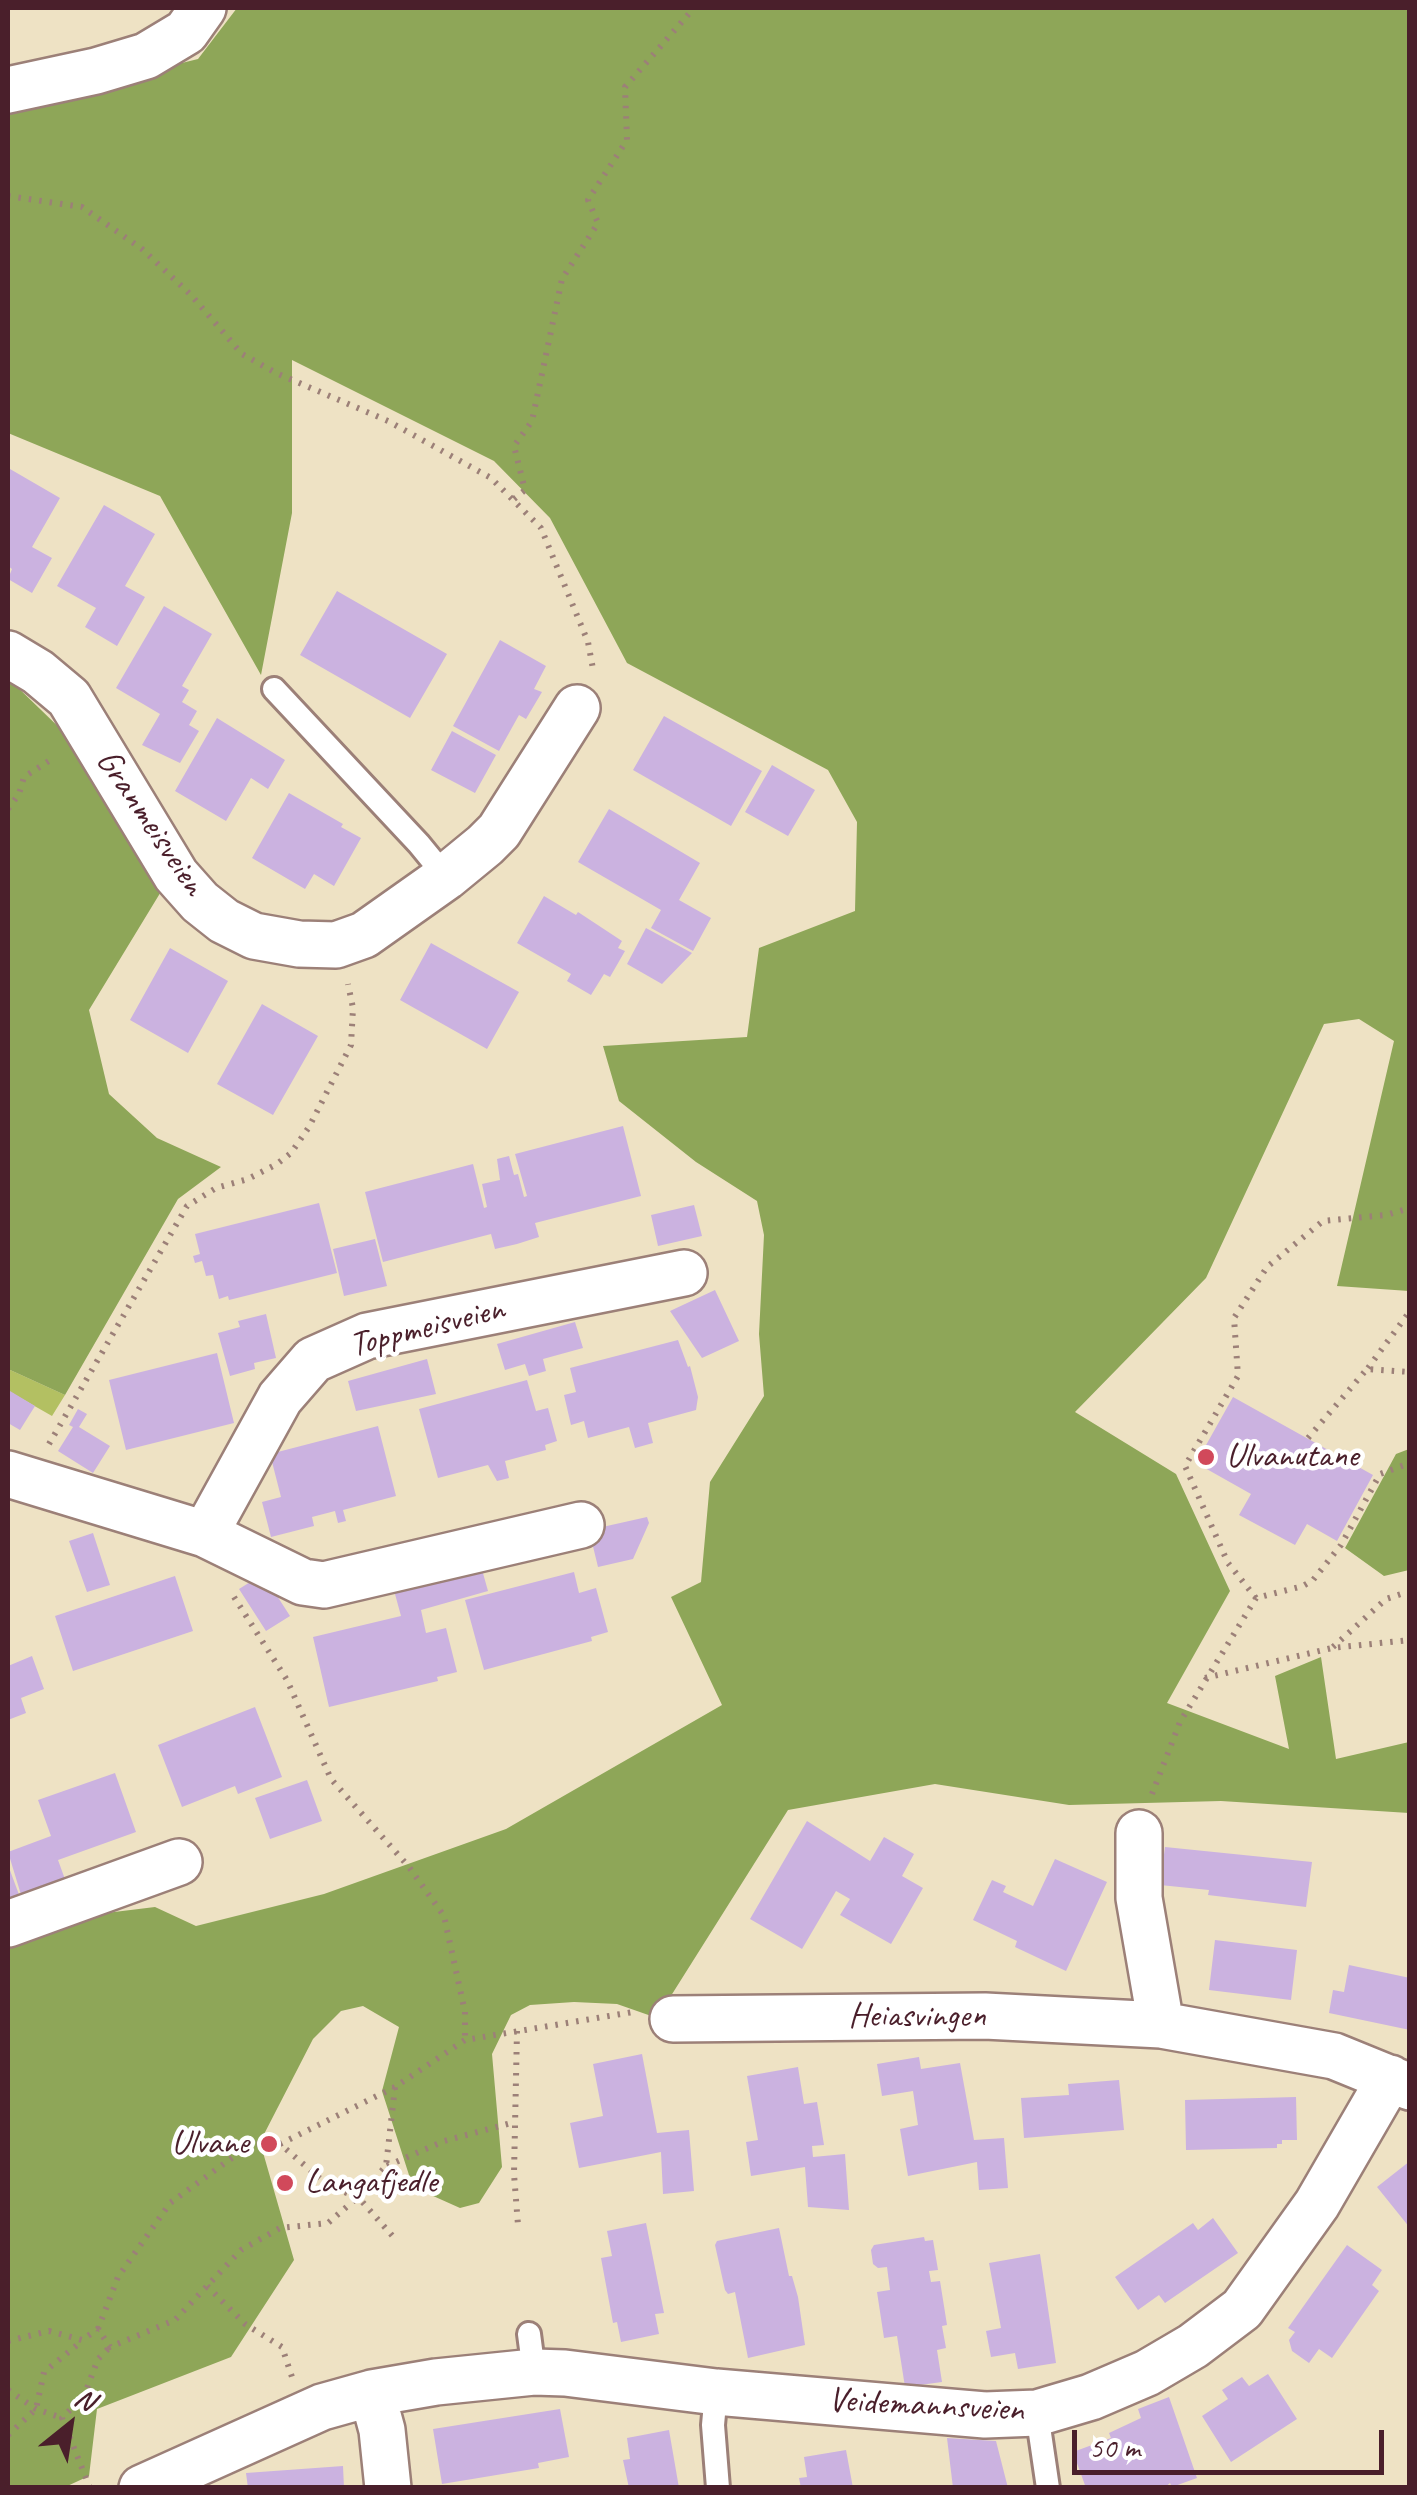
<!DOCTYPE html>
<style>
body{margin:0}
#map{position:relative;width:1417px;height:2495px;overflow:hidden;background:#eee2c4;font-family:Caveat,sans-serif}
canvas{display:block}
.frame{position:absolute;inset:0;border:10px solid #4a1f2b;pointer-events:none}
.north{position:absolute;left:20px;top:2375px;width:100px;height:100px;-webkit-text-stroke:8px #fff;paint-order:stroke;rotate:30deg;font-size:28px;font-weight:700;line-height:40px;text-align:center;color:#4a1f2b}
.north::after{content:'';display:block;margin:auto;width:35px;height:45px;background:#4a1f2b;clip-path:polygon(50% 0,100% 100%,50% 72%,0 100%)}
.scale{position:absolute;left:1072px;top:2430px;width:312px;height:45px;box-sizing:border-box;border:5px solid #4a1f2b;border-top:0;padding-left:12px;font-size:30px;line-height:35px;white-space:nowrap;color:#4a1f2b;-webkit-text-stroke:8px #fff;paint-order:stroke}
</style>
<div id="map">
<canvas width="1417" height="2495"></canvas>
<div class="frame"></div>
<div class="north">N</div>
<div class="scale">50 m</div>
</div>
<script>
const ctx = document.querySelector('canvas').getContext('2d');
ctx.lineJoin = 'round';
function fillPath(path, color) { ctx.fillStyle = color; ctx.fill(path, 'evenodd'); }
const toPath = rows => new Path2D(rows.map(r => 'M' + r).join(''));
function strokePath(path, color, width, dash) { ctx.strokeStyle = color; ctx.lineWidth = width; ctx.lineCap = dash ? 'butt' : 'round'; ctx.setLineDash(dash || []); ctx.stroke(path); }
function drawText(font, color, halo, rows, align = 'center') {
  ctx.font = font + ' Caveat,sans-serif'; ctx.lineWidth = 9; ctx.setLineDash([]); ctx.textBaseline = 'middle'; ctx.strokeStyle = halo; ctx.fillStyle = color; for (const [text, x, y, turn = 0] of rows) {
    ctx.save(); ctx.translate(x, y); ctx.rotate((+turn || 0) * Math.PI / 180); ctx.textAlign = isNaN(turn) ? turn : align; if (halo) ctx.strokeText(text, 0, 0); ctx.fillText(text, 0, 0); ctx.restore();
  }
}
fillPath(toPath([
 [8,1369,65,1395,52,1416,10,1392,8,1395]
]), '#b3c062');
fillPath(toPath([
 [237,8,1409,8,1409,1291,1337,1286,1394,1041,1359,1019,1324,1024,1206,1278,1075,1412,1176,1474,1230,1591,1167,1703,1289,1749,1275,1676,1321,1657,1336,1759,1409,1742,1409,1813,1221,1801,1069,1805,935,1784,788,1810,657,2018,617,2004,574,2002,530,2005,511,2015,492,2054,502,2167,479,2203,460,2208,422,2191,409,2175,382,2091,399,2027,363,2006,341,2011,313,2039,260,2142,294,2260,231,2357,97,2409,89,2476,63,2488,8,2487,8,1940,98,1914,155,1907,196,1926,324,1894,506,1829,722,1705,671,1597,701,1582,710,1482,764,1396,759,1334,764,1235,757,1201,696,1162,619,1101,603,1046,747,1037,759,948,855,911,857,822,828,770,627,663,550,518,494,461,292,360,292,513,261,675,160,496,8,433,8,106,198,59],
 [8,678,71,739,162,890,89,1010,109,1094,157,1138,221,1167,178,1199,65,1395,8,1369],
 [1409,1449,1409,1570,1384,1576,1345,1548,1396,1454]
]), '#8ea658');
fillPath(toPath([
 [10,469,60,498,32,547,52,558,32,593,8,579,12,569,8,566],
 [104,505,155,534,125,586,145,597,117,646,85,627,96,608,57,586],
 [337,591,447,654,410,718,300,655],
 [164,606,212,634,182,686,189,690,182,702,197,711,189,725,199,731,180,763,142,745,160,714,116,688],
 [500,640,546,666,534,689,542,692,526,719,519,715,499,751,453,726],
 [664,716,762,771,731,826,633,770],
 [217,718,285,760,268,789,251,778,226,821,175,791],
 [452,731,496,755,475,793,431,770],
 [772,765,815,790,788,836,745,812],
 [289,793,343,824,341,827,361,838,334,886,314,874,305,889,252,858],
 [609,809,700,863,679,900,711,918,693,951,651,928,661,910,578,862],
 [544,896,576,915,578,912,622,941,618,948,625,951,610,977,604,974,591,995,567,981,571,974,517,943],
 [646,928,692,953,662,984,627,964],
 [431,943,519,992,487,1049,400,1000],
 [170,948,228,981,188,1053,130,1020],
 [262,1004,318,1036,273,1115,217,1084],
 [623,1126,641,1196,535,1223,539,1237,517,1244,495,1249,491,1234,383,1262,365,1192,473,1164,484,1208,487,1207,482,1184,500,1180,497,1159,509,1156,514,1175,518,1174,524,1197,527,1196,515,1154],
 [319,1203,337,1273,229,1300,228,1296,219,1299,213,1275,206,1276,202,1261,195,1263,193,1256,200,1254,195,1234],
 [694,1205,702,1236,658,1246,651,1215],
 [375,1239,387,1286,344,1296,333,1249],
 [715,1290,739,1341,702,1358,670,1311],
 [266,1314,276,1358,254,1363,255,1369,230,1376,218,1333,240,1327,238,1321],
 [575,1322,583,1348,543,1359,546,1371,529,1376,525,1364,505,1370,497,1344],
 [678,1340,688,1367,690,1366,698,1397,696,1410,648,1423,653,1443,635,1448,629,1427,588,1438,584,1421,571,1425,564,1395,576,1392,570,1368],
 [217,1353,234,1423,126,1450,109,1380],
 [427,1359,436,1394,356,1411,348,1381],
 [527,1380,536,1411,548,1408,557,1441,545,1445,546,1450,505,1461,509,1478,497,1481,488,1465,438,1478,419,1409],
 [10,1391,35,1406,20,1430,8,1423],
 [1233,1397,1373,1475,1337,1541,1307,1524,1295,1545,1239,1515,1251,1494,1196,1463],
 [78,1409,87,1414,79,1427,110,1446,93,1473,58,1451,73,1427,69,1425],
 [378,1426,396,1496,343,1510,346,1521,338,1523,335,1511,312,1517,314,1526,271,1537,262,1502,281,1497,270,1454],
 [647,1517,649,1523,633,1559,598,1567,589,1530],
 [93,1533,110,1585,87,1592,69,1541],
 [479,1559,488,1591,421,1610,426,1633,446,1628,457,1672,437,1677,438,1681,329,1707,313,1637,401,1616,392,1583],
 [574,1572,579,1593,596,1588,608,1632,591,1637,592,1641,484,1670,465,1600],
 [263,1574,290,1616,266,1631,239,1589],
 [175,1576,193,1631,73,1671,55,1616],
 [32,1656,44,1689,21,1698,26,1713,8,1720,8,1666],
 [255,1707,282,1777,238,1794,235,1786,182,1807,158,1745],
 [115,1773,136,1832,58,1860,66,1882,22,1898,8,1852,51,1836,38,1800],
 [307,1780,322,1821,270,1839,255,1798],
 [807,1821,870,1861,884,1837,914,1854,902,1876,923,1888,891,1944,840,1915,850,1899,836,1891,802,1949,750,1919],
 [1165,1847,1312,1862,1306,1907,1208,1895,1209,1890,1160,1885],
 [1055,1859,1107,1882,1066,1971,1015,1947,1017,1941,973,1920,992,1880,1006,1886,1003,1892,1033,1906],
 [8,1865,21,1900,8,1904],
 [1215,1940,1297,1950,1291,2000,1209,1990],
 [1349,1965,1410,1978,1410,2030,1329,2013,1333,1990,1344,1992],
 [642,2054,657,2133,689,2130,694,2191,663,2194,661,2152,579,2168,570,2123,603,2116,593,2064],
 [919,2057,921,2069,960,2063,974,2140,1004,2138,1008,2188,979,2190,977,2162,908,2176,900,2129,918,2125,913,2091,882,2096,877,2064],
 [798,2067,804,2104,817,2102,824,2145,812,2146,813,2157,845,2154,849,2210,808,2207,805,2167,751,2176,746,2142,758,2140,747,2076],
 [1119,2080,1124,2130,1024,2138,1021,2098,1069,2095,1068,2084],
 [1296,2097,1297,2140,1282,2140,1282,2144,1277,2144,1277,2148,1186,2150,1185,2100],
 [1410,2161,1410,2228,1377,2187],
 [1213,2218,1238,2253,1165,2303,1159,2295,1138,2310,1115,2277,1193,2223,1198,2230],
 [646,2223,664,2313,655,2314,659,2334,621,2342,617,2322,613,2323,601,2258,612,2256,607,2231],
 [779,2228,789,2276,792,2276,798,2297,805,2345,748,2358,735,2292,728,2294,725,2290,715,2245,717,2241],
 [924,2237,925,2241,933,2240,938,2270,929,2271,931,2282,940,2281,947,2325,942,2326,946,2348,937,2350,942,2382,905,2387,897,2336,884,2338,877,2292,890,2290,887,2267,878,2268,873,2264,871,2250,874,2245],
 [1347,2245,1382,2270,1372,2285,1379,2291,1332,2358,1319,2349,1309,2363,1292,2351,1289,2340,1295,2332,1288,2328],
 [1040,2254,1056,2363,1018,2369,1015,2353,991,2357,986,2331,1001,2328,989,2263],
 [1268,2374,1297,2419,1231,2462,1202,2416,1228,2399,1222,2390,1242,2377,1249,2386],
 [1169,2397,1197,2478,1172,2487,1170,2483,1164,2488,1086,2488,1073,2452,1111,2438,1109,2433,1141,2418,1138,2409],
 [560,2409,569,2457,538,2463,539,2468,442,2484,433,2429],
 [669,2430,679,2488,629,2488,623,2460,630,2459,627,2438],
 [947,2438,996,2441,1008,2488,953,2488],
 [846,2450,853,2488,801,2488,799,2478,807,2477,804,2457],
 [343,2466,344,2488,248,2488,246,2473]
]), '#cbb2e0');
const service = toPath([
 [274,689,419,844,446,877],
 [529,2334,534,2372],
 [716,2392,713,2425,718,2488],
 [1037,2413,1048,2488]
]);
const minor = toPath([
 [8,90,96,71,146,56,186,32,203,8],
 [8,654,38,672,69,698,176,875,200,902,224,921,254,936,299,944,336,945,364,935,446,877,485,845,499,831,577,708],
 [8,1474,205,1534,303,1582,324,1585,581,1525],
 [205,1534,280,1398,313,1360,367,1336,684,1273],
 [1139,1833,1139,1898,1161,2025],
 [8,1924,179,1862],
 [673,2019,985,2016,1161,2025,1334,2056,1410,2087],
 [372,2393,382,2430,388,2488],
 [142,2488,322,2407,372,2393,436,2382,534,2372,565,2373,716,2392,985,2415,1037,2413,1091,2397,1147,2373,1193,2346,1242,2309,1317,2204,1390,2078]
]);
strokePath(service, '#9c8078', 28);
strokePath(minor, '#9c8078', 50);
strokePath(toPath([
 [8,196,82,207,142,249,191,295,242,354,276,373,388,421,491,478,541,528,588,642,593,669],
 [514,499,525,490,514,446,532,421,562,279,598,223,588,200,627,140,625,87,694,8],
 [8,809,19,794,24,777,55,757],
 [1368,1368,1410,1311],
 [1308,1438,1367,1369,1410,1372],
 [49,1444,187,1206,216,1188,248,1179,277,1164,291,1153,309,1127,351,1045,353,1008,348,984],
 [234,1597,287,1680,331,1779,409,1867,444,1916,465,2012,465,2040],
 [1256,1598,1228,1563,1185,1466,1238,1376,1234,1318,1267,1267,1323,1221,1386,1215,1410,1208],
 [1333,1647,1386,1599,1410,1591],
 [1205,1678,1332,1648,1410,1640],
 [1152,1794,1180,1722,1256,1598,1303,1586,1313,1580,1341,1545,1380,1474,1410,1463],
 [517,2031,514,2174,518,2225],
 [280,2144,395,2087],
 [387,2166,444,2141,515,2122],
 [207,2286,245,2324,282,2347,292,2377],
 [98,2329,118,2277,170,2203,251,2144,280,2144,330,2187,358,2197,397,2241],
 [8,2341,49,2331,82,2340,98,2329,110,2347,175,2320,241,2250,280,2228,328,2223,358,2197,386,2166,395,2087,465,2040,633,2012],
 [8,2390,36,2409,62,2418],
 [8,2435,36,2409,44,2372,82,2341],
 [90,2488,62,2418,84,2396,98,2359,110,2347]
]), '#9c8078', 6, [2.5, 8]);
strokePath(service, '#fff', 22);
strokePath(minor, '#fff', 45);
for (const [x, y, r, color] of [
 [1206,1457,10,"#d1495b"],
 [269,2144,10,"#d1495b"],
 [285,2183,10,"#d1495b"]
]) { const dot = new Path2D(); dot.arc(x, y, r, 0, 2 * Math.PI); ctx.fillStyle = color; ctx.fill(dot); strokePath(dot, '#fff', 4); }
drawText('35px', '#4a1f2b', '#fff', [
 ["Granmeisveien",150,823,56],
 ["Toppmeisveien",427,1328,-14],
 ["Heiasvingen",917,2017],
 ["Veidemannsveien",926,2406,3]
]);
drawText('35px', '#4a1f2b', '#fff', [
 ["Ulvanutane",1226,1457],
 ["Ulvane",249,2144,"right"],
 ["Langafjedle",305,2183]
], 'left');
</script>
